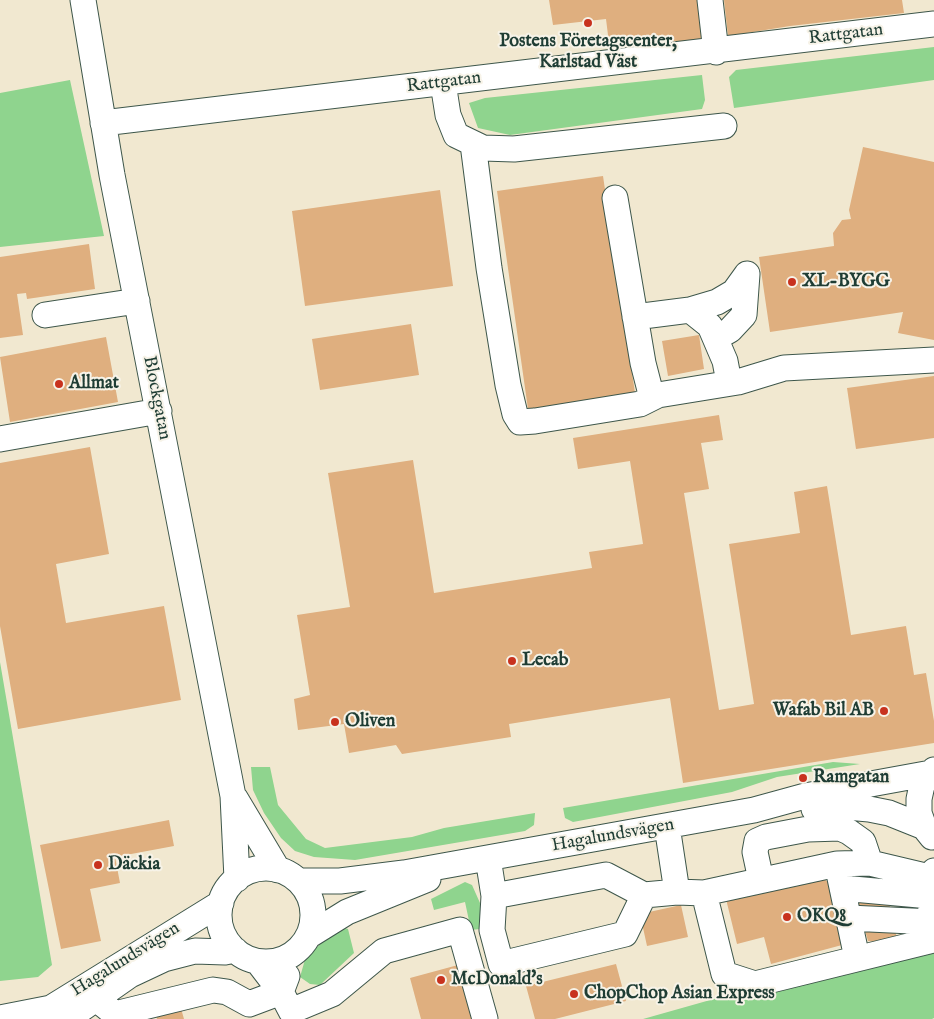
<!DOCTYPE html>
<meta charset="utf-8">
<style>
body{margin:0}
canvas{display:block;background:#f1e8d0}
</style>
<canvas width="934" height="1019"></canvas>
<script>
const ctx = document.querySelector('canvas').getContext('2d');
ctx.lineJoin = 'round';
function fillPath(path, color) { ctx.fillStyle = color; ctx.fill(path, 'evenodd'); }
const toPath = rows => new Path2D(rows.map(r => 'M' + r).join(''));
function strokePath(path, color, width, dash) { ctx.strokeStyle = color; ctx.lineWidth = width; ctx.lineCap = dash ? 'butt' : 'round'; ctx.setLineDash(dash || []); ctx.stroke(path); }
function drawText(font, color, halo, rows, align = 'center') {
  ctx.font = font + ' "IM FELL English",serif'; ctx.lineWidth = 4; ctx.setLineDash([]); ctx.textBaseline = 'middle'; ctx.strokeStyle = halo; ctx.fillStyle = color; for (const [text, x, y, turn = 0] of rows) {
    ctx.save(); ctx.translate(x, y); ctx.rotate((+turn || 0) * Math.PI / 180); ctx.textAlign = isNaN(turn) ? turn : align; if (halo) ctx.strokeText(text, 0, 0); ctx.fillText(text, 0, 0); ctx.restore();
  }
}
fillPath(toPath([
 [934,47,934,80,734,108,729,77,736,70],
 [702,75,705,100,702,109,510,135,478,128,469,103,485,98],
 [70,80,104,236,0,247,0,93],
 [0,662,52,965,38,977,0,981],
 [833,762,860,764,777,777,732,792,573,822,565,818,563,808],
 [251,767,270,767,278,805,306,839,325,848,412,837,444,828,535,813,534,825,525,831,355,860,314,857,295,851,281,838,264,813,253,790],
 [465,882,472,885,480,903,480,929,471,930,465,902,434,910,431,899],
 [341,927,348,929,354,953,320,985,310,984,300,977,306,956],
 [934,950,934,1018,932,1019,643,1019,735,993,747,1000]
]), '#8fd48e');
fillPath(toPath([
 [549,0,699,0,704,39,610,51,606,19,553,25],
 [724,0,902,0,904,13,790,26,728,36],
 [863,147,934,162,934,340,898,333,903,312,770,332,759,257,834,246,833,233,842,220,851,219,849,210],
 [603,176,635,393,528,409,497,191],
 [440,190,453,286,305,306,292,211],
 [89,244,95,289,27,299,26,293,17,294,23,335,0,338,0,257],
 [411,324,419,375,320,390,312,339],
 [699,335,704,369,668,376,662,341],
 [106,337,118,402,10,422,0,357],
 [934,376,934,438,856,449,847,388],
 [719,415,723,440,701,443,709,489,684,493,719,710,754,704,729,544,800,533,794,492,827,486,851,635,906,626,914,675,926,673,934,721,934,743,683,783,670,698,509,724,511,737,402,754,396,745,349,753,344,724,298,730,294,699,310,695,297,615,350,607,328,473,413,460,434,593,592,568,589,552,643,544,630,461,578,469,573,438],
 [90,447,109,554,56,564,66,623,164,606,181,700,18,729,0,626,0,463],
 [169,820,174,846,115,857,120,883,90,889,101,941,61,949,40,845],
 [824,874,826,881,886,889,898,944,868,941,858,906,832,906,842,945,771,964,764,937,737,944,726,899],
 [681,905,688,937,647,946,640,914],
 [616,964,626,1001,555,1019,535,1019,526,986],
 [458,965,472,1019,421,1019,410,978],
 [178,998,184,1019,157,1019,153,1005]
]), '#dfaf7f');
const minor = toPath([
 [83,0,112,175,233,796,237,879],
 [710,0,716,52],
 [443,83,448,115,456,135,483,148,514,149,724,126],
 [103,123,934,24],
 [473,144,489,268,508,385,515,414,520,422,535,421,640,404,658,395,738,382,784,368,934,360],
 [615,198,643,363,652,398],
 [690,310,710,326,725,361,729,382],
 [45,315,137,301],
 [635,317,690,310,717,302,734,292,747,274],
 [716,338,730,330,744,315,747,274],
 [0,439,159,411],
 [235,798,278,870],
 [814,809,847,807,869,809,889,813,924,827],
 [667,826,677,892],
 [932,837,924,827,919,813,919,799,922,785,934,770],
 [488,858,494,896,606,875,644,895],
 [837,864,857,958],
 '219 915a47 47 0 1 1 94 0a47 47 0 1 1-94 0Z',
 [761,880,755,852,757,841,766,837,808,829,840,828,849,832,863,842,870,863],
 [299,881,340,881,404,873,754,810,805,796,931,773],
 [842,888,930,896],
 [704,893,724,974,755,984,933,940,929,877],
 [494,896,492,930,501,964,625,934,644,895,677,892,704,893,837,864,870,863,929,877,934,871],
 [849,918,932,922],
 [310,935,347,912,428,879],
 [258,962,281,992,291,1011,332,994,384,951,460,930,485,1019],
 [95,998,115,1014,213,990,227,992,249,1004,281,992,287,976],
 [0,1018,51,1008,221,903],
 [67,1019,130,975,164,959,195,951,225,952,235,950]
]);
strokePath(minor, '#3e574b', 27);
strokePath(minor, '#fff', 25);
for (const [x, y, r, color] of [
 [588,23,5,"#c8321e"],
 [792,282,5,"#c8321e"],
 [59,384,5,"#c8321e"],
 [512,661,5,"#c8321e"],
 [884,711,5,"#c8321e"],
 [335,722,5,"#c8321e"],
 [803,778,5,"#c8321e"],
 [98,865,5,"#c8321e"],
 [787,917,5,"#c8321e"],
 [441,980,5,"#c8321e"],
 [574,994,5,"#c8321e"]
]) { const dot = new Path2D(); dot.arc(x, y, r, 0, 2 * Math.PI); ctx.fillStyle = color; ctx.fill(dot); strokePath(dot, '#f7f3e8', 2); }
drawText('18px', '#1f3d34', '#f7f3e8', [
 ["Rattgatan",846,35,-7],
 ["Rattgatan",444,83,-7],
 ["Blockgatan",156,398,79],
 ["Hagalundsvägen",613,836,-10],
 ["Hagalundsvägen",126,960,-32]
]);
drawText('bold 18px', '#1f3d34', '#f7f3e8', [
 ["Postens Företagscenter,",588,42,"center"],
 ["Karlstad Väst",588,63,"center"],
 ["XL-BYGG",802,282],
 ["Allmat",69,384],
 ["Lecab",522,661],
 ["Wafab Bil AB",874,711,"right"],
 ["Oliven",345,722],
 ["Ramgatan",813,778],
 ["Däckia",108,865],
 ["OKQ8",797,917],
 ["McDonald's",451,980],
 ["ChopChop Asian Express",584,994]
], 'left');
</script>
